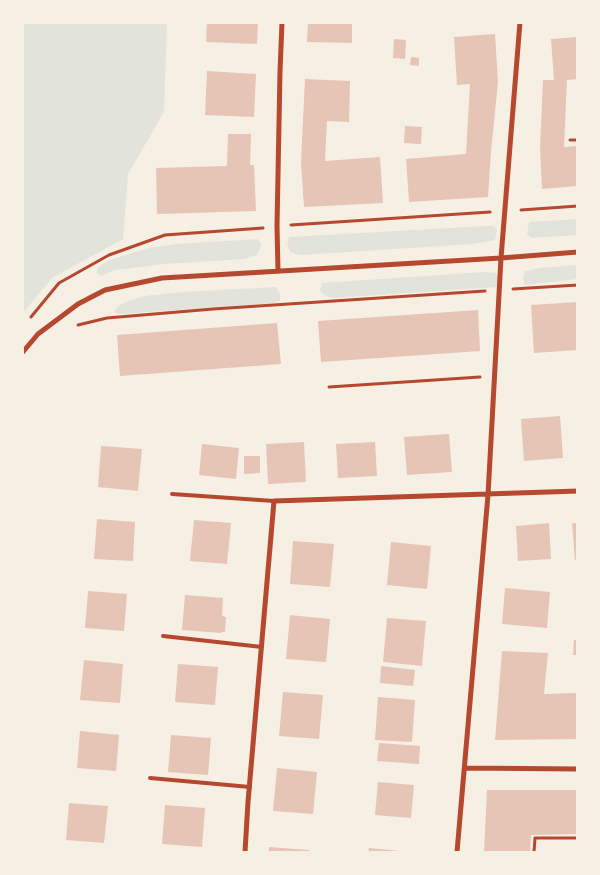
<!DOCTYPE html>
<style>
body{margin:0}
#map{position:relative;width:600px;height:875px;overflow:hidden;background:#f6efe4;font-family:"IBM Plex Sans",sans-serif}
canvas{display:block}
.frame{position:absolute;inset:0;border:24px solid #f6efe4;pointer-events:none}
</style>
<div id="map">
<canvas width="600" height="875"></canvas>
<div class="frame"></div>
</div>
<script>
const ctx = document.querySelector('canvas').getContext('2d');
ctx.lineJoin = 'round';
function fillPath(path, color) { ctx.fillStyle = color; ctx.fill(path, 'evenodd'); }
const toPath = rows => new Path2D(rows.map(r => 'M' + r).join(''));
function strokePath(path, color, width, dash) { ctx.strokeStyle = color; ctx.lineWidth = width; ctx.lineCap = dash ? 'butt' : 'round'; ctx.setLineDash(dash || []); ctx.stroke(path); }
fillPath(toPath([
 [23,22,167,23,164,112,128,174,123,239,52,278,23,313],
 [577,219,577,235,531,238,527,234,529,222],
 [485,226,494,226,497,230,495,240,472,244,302,255,295,254,290,251,287,244,289,237],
 [257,239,261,243,261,245,257,255,244,259,164,264,115,270,101,276,97,273,97,268,109,260,149,248,175,244],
 [577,265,577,279,525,285,523,278,525,271,540,268],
 [483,272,496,273,501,280,498,287,332,298,324,295,320,290,322,283],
 [276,287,280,295,280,301,274,303,121,314,115,313,115,310,120,305,128,301,145,296,183,292]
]), '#e2e4dc');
fillPath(toPath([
 [207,22,258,22,257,44,206,42],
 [308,22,352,22,352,43,307,42],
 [495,34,498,82,491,152,488,197,409,202,406,159,466,154,470,84,457,85,454,37],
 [578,37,578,79,567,80,564,147,578,146,578,186,542,189,540,148,543,80,554,80,551,39],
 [394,39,406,40,405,59,393,58],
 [411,57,419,58,419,66,410,65],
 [207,71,256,74,254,117,205,115],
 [305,79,350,81,349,122,327,121,325,161,380,157,383,203,304,207,301,162],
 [405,126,422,127,421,144,404,143],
 [228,134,251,134,250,165,254,165,256,211,157,214,156,168,227,166],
 [578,302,578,350,534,353,531,305],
 [478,310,480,351,321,362,318,321],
 [277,323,281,364,120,376,117,335],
 [560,416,563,458,524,461,521,419],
 [449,434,452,472,407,475,404,437],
 [304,442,306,482,268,484,266,444],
 [375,442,377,476,338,478,336,444],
 [202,444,239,448,236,479,199,475],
 [101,446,142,449,138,491,98,487],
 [244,456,260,456,260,473,244,474],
 [97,519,135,522,133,561,94,559],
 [194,520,231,523,227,564,190,561],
 [549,523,551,559,518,561,516,526],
 [572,523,578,523,578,560,575,560],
 [293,541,334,544,330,587,290,584],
 [391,542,431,546,427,589,387,585],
 [505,588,550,592,547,628,502,624],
 [88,591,127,594,124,631,85,628],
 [185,595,223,598,222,616,226,617,225,632,222,632,221,633,182,630],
 [290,615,330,619,326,662,286,659],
 [387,618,426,621,422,666,383,662],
 [574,640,578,640,578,655,573,655],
 [502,651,548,653,544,694,578,693,578,739,495,740],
 [84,660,123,664,120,703,80,700],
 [178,664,218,667,215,705,175,702],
 [381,666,415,670,413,686,380,683],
 [283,692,323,695,319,739,279,736],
 [378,697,415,700,412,742,375,740],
 [80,731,119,735,116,771,77,768],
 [171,735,211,738,208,775,168,772],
 [379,743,420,746,419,764,377,761],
 [277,768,317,772,313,814,273,811],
 [378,782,414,785,411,818,375,815],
 [487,790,578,790,578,834,531,835,530,852,484,852],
 [69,803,108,806,104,843,66,840],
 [165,805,205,808,202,847,162,844],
 [269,847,309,850,309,852,269,852],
 [369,848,400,851,400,852,368,852]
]), '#e6c5b7');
strokePath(toPath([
 [570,140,578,140],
 [521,210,578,206],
 [291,225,490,212],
 [513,289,578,285],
 [31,317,59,283,109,255,165,235,263,228],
 [78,325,107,318,213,309,485,291],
 [329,387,480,377],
 [534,852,535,838,578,838]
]), '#b5482f', 3);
strokePath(toPath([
 [172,494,274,501],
 [163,636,262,647],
 [150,778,250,787]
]), '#b5482f', 4);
strokePath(toPath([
 [278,271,277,226,280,72,282,22],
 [22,353,38,334,78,304,105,290,162,278,501,258,578,252],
 [465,768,578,769],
 [245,852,248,802,274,501,578,491],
 [457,852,488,495,501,258,520,22]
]), '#b5482f', 5);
</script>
